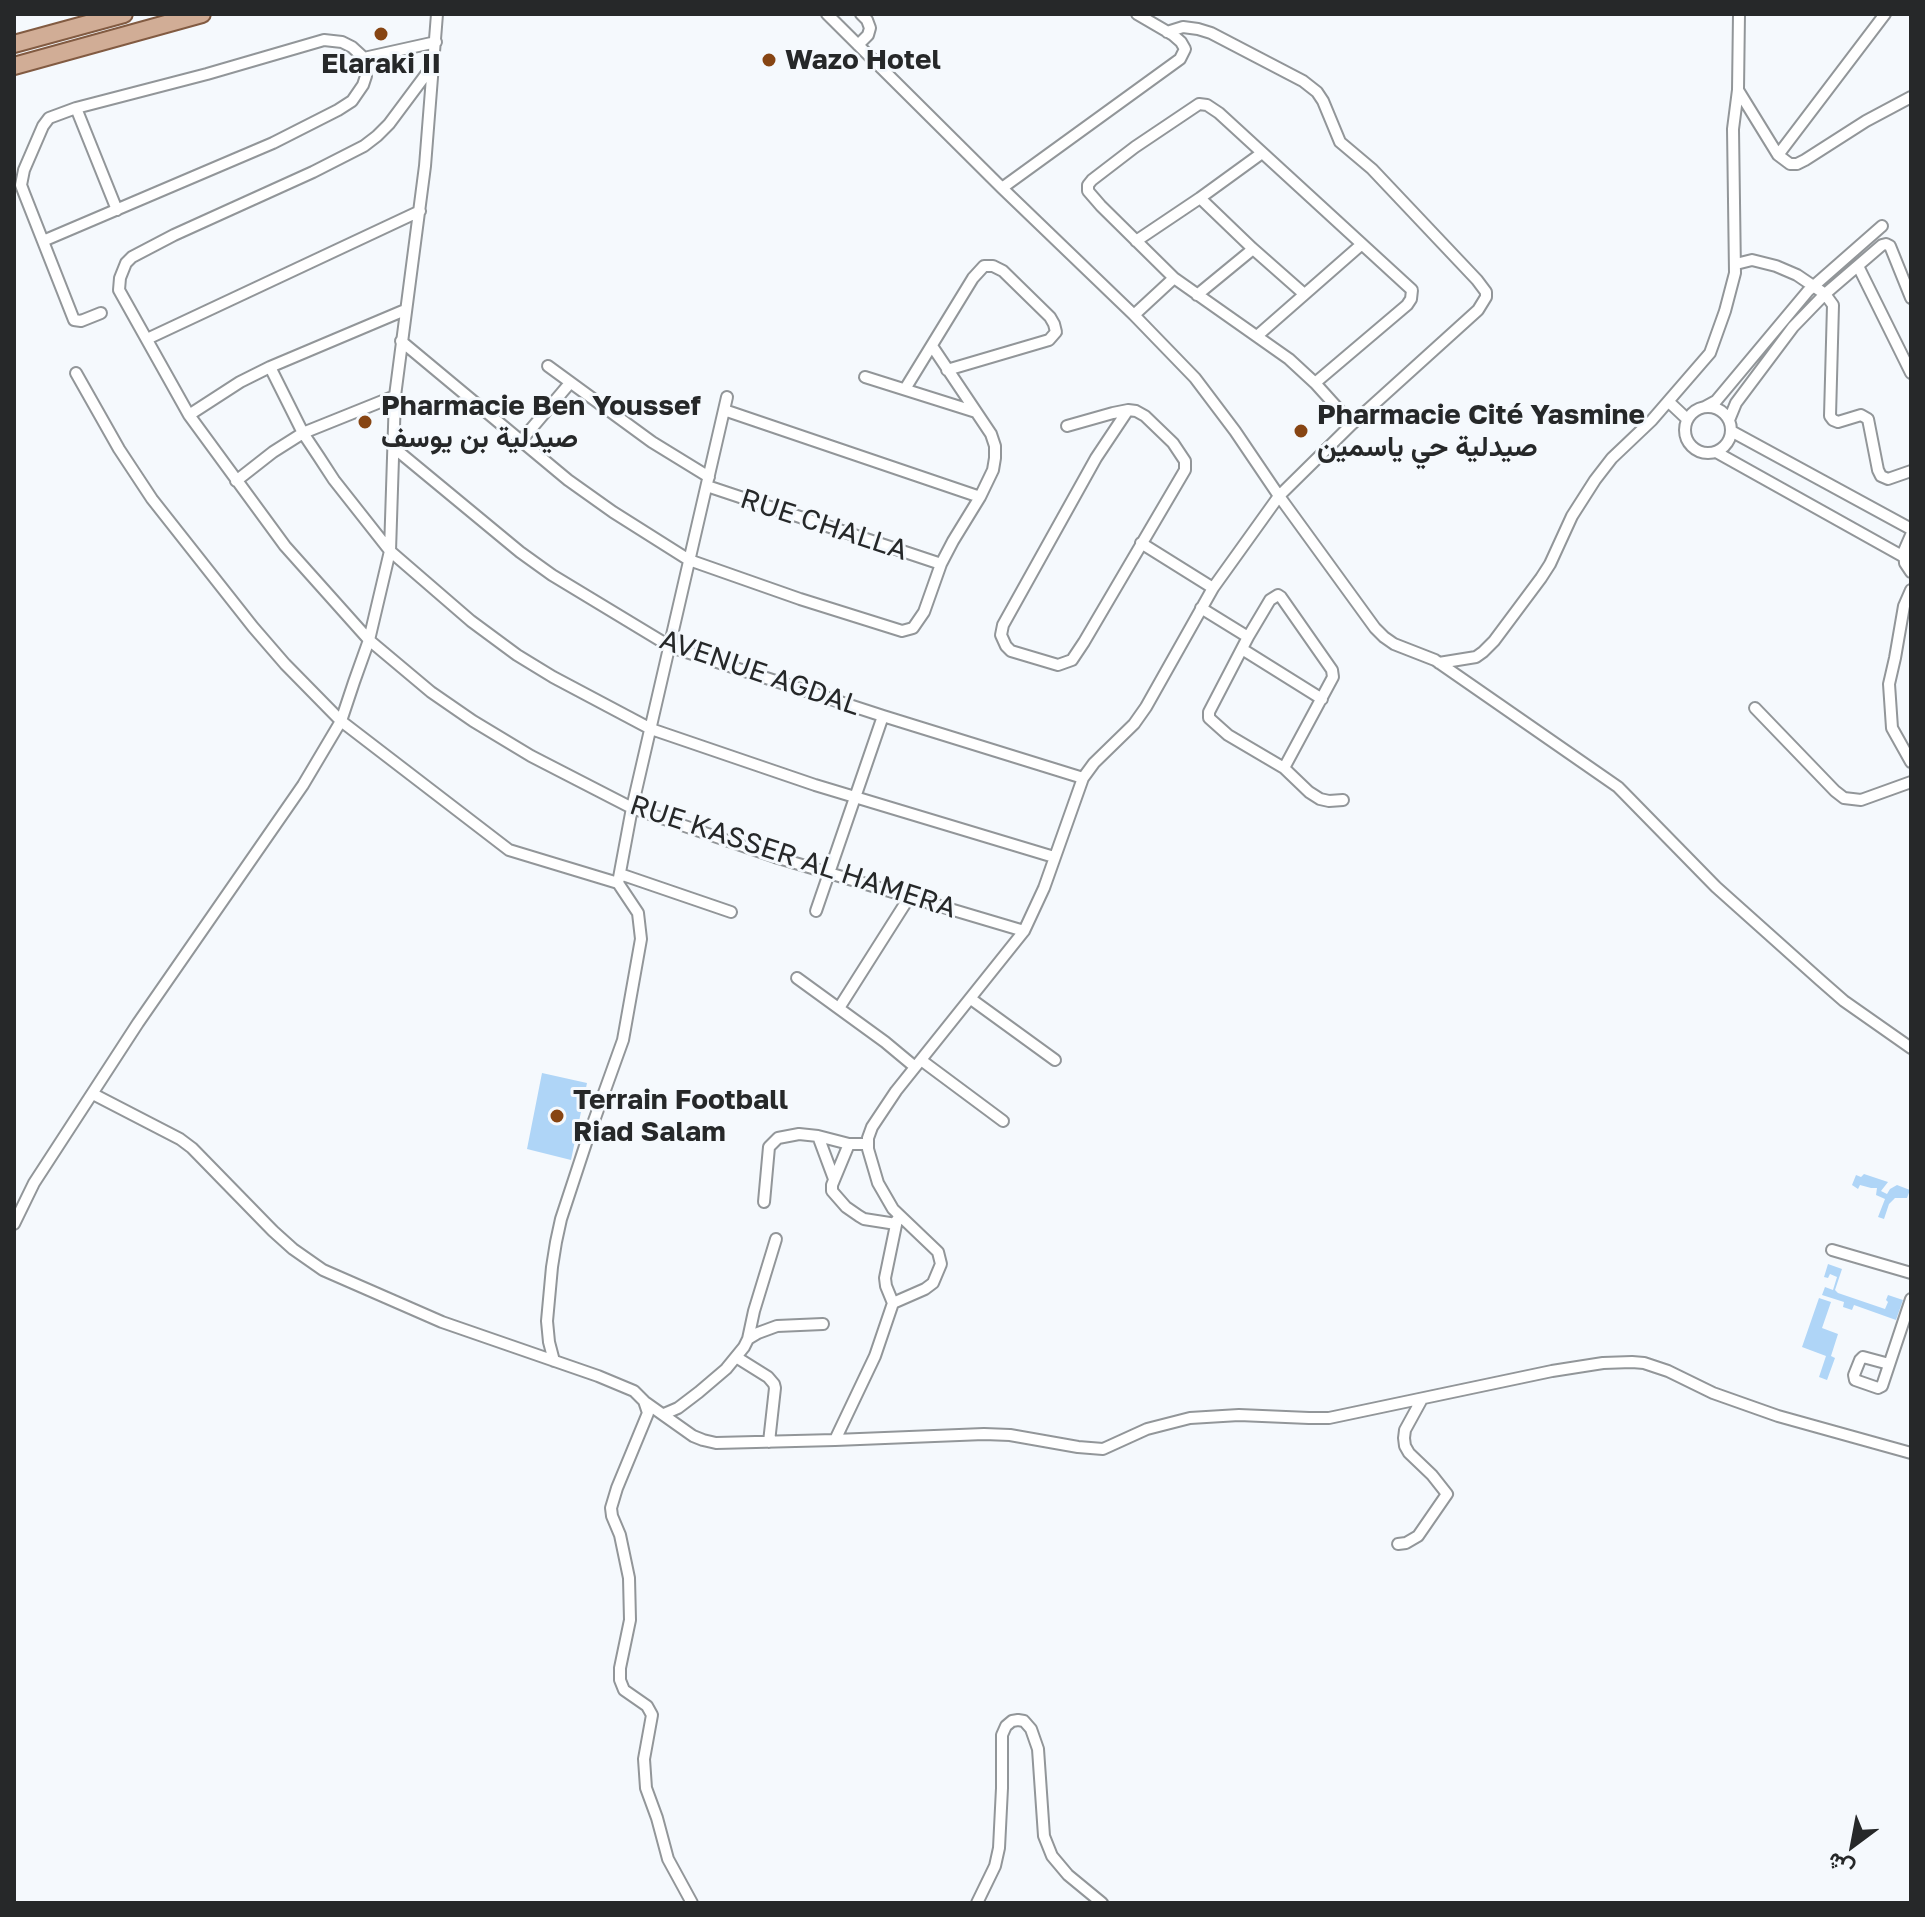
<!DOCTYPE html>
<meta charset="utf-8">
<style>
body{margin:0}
#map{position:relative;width:1925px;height:1917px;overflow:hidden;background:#f5f9fd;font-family:"Golos Text",Vazirmatn,sans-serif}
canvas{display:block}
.frame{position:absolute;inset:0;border:16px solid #262829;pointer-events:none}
.north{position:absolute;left:1813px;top:1805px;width:80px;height:80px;-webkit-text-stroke:6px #f5f9fd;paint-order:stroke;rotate:212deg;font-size:22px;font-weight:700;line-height:32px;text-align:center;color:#262829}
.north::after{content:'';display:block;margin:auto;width:28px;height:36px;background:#262829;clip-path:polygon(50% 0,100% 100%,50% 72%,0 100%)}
</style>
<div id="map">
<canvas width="1925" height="1917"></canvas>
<div class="frame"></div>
<div class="north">ش</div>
</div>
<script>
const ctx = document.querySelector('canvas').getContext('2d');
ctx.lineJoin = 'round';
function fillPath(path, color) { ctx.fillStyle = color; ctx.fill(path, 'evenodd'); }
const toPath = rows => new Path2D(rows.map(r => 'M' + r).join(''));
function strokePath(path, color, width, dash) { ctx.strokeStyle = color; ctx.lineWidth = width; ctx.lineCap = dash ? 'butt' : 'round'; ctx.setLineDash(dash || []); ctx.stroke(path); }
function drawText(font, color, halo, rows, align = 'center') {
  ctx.font = font + ' "Golos Text",Vazirmatn,sans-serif'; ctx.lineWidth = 6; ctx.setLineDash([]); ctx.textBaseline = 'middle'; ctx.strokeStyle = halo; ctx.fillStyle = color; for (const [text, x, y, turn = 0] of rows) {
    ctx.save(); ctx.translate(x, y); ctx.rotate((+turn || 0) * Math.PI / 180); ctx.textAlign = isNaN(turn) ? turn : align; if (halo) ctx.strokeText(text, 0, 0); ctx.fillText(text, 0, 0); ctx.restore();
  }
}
fillPath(toPath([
 [542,1073,587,1083,571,1160,527,1149],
 [1864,1174,1888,1182,1881,1191,1887,1194,1890,1189,1897,1185,1910,1190,1907,1198,1895,1198,1889,1204,1884,1219,1878,1217,1885,1199,1876,1195,1877,1188,1871,1188,1860,1185,1858,1189,1852,1185,1856,1175,1861,1177],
 [1828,1264,1842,1269,1835,1290,1838,1293,1885,1309,1888,1302,1886,1300,1888,1295,1903,1300,1896,1320,1854,1305,1852,1310,1843,1307,1844,1302,1822,1295,1825,1287,1833,1290,1837,1277,1830,1274,1828,1278,1824,1277],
 [1819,1298,1831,1302,1822,1328,1838,1334,1831,1356,1835,1358,1827,1380,1819,1377,1826,1356,1802,1347]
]), '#afd5f7');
const minor = toPath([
 [827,14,1002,188,1134,315,1195,378,1235,431,1279,496,1375,628,1384,637,1394,644,1435,660,1618,787,1716,887,1820,980,1844,1001,1911,1048],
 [1167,32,1183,27,1198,29,1211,33,1303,81,1317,92,1323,101,1340,142,1372,169,1477,280,1486,292,1486,297,1478,310,1352,424,1279,496,1213,588,1146,707,1134,724,1094,763,1083,778,1044,888,1024,931,896,1091,872,1127,868,1138,868,1149,878,1183,893,1209,938,1252,941,1264,933,1283,925,1289,893,1303,875,1356,835,1440,984,1434,1010,1435,1078,1447,1103,1449,1147,1429,1190,1418,1239,1415,1309,1418,1329,1418,1552,1371,1603,1363,1632,1362,1644,1363,1668,1371,1713,1393,1778,1416,1911,1453],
 [858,45,868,35,870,28,867,20,861,14],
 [364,58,436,42],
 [433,65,389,124,377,136,364,146,313,172,174,235,132,257,126,263,120,278,119,290,189,415,285,546,369,640,431,692,473,721,531,756,632,808,775,857,1024,931],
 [1738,90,1778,155,1790,164,1797,164,1805,160,1866,121,1911,97],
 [76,108,117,210],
 [1778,155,1885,14],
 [1002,188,1180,59,1185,49,1181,42,1173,35,1137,14],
 [1200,198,1252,248,1303,293],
 [43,241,273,143,338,110,352,101,363,85,366,76,364,58,352,47,342,42,324,40,207,74,76,108,49,118,43,126,24,170,21,185,24,193,74,320,81,321,101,313],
 [1136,241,1200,198,1262,153],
 [1736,264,1752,260,1776,266,1797,275,1825,294,1833,305,1830,416,1833,420,1838,422,1861,415,1868,419,1878,470,1881,476,1888,479,1911,471],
 [1858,266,1911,373],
 [1197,295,1253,249],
 [1134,315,1174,278],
 [1257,336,1362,244],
 [147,339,420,211],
 [401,341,568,480,613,512,689,560,800,599,902,631,913,628,924,612,941,564,953,541,980,497,993,470,995,458,995,446,991,434,932,346],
 [548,366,652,442,709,477],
 [270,367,303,433,319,457,334,480,390,551,471,621,517,655,553,677,651,729,815,785,1054,857],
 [76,373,119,449,152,499,253,627,285,664,341,721,509,850,618,883,638,913,641,939,623,1040,586,1143,561,1219,556,1242,552,1267,547,1321,549,1342,554,1361],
 [865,377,976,412],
 [1315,383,1407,305,1411,299,1412,290,1219,113,1207,105,1199,104,1135,147,1092,180,1088,185,1088,191,1101,206,1174,278,1289,359,1315,383,1352,424],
 [905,389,973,278,984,266,993,266,1003,271,1050,317,1054,324,1056,332,1049,340,947,370],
 [1669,402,1687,419],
 '1685 430a23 23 0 1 1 46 0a23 23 0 1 1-46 0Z',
 [1705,407,1716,401,1808,291,1882,226],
 [724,410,980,497],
 [189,415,240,382,270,367,405,310],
 [1729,420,1736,403,1793,327,1825,294,1882,245,1886,244,1890,246,1911,298],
 [1067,426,1113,413,1128,410,1136,411,1145,416,1173,443,1185,461,1185,470,1084,642,1072,660,1058,665,1011,651,1006,646,1001,635,1003,625,1096,458,1128,410],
 [1731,431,1911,529],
 [520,442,570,383],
 [393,447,520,552,552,575,671,647,883,716,1083,778],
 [1716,452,1904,557],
 [236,481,273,452,303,433,395,396],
 [707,486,941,564],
 [1911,535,1904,551,1905,563,1911,572],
 [1141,543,1213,588],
 [1911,590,1904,606,1895,658,1889,684,1892,728,1911,762],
 [1201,608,1248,637],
 [1242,649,1322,699],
 [1439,663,1476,657,1483,652,1494,641,1541,578,1550,564,1572,516,1595,480,1612,458,1652,420,1710,353,1725,311,1735,273,1733,129,1738,90,1739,14],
 [1755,708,1835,791,1844,798,1861,800,1911,782],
 [1284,768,1333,677,1332,670,1281,597,1278,595,1270,600,1248,637,1209,712,1209,718,1228,735,1284,768,1309,792,1320,799,1329,801,1343,800],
 [620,874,731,912],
 [618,883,632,808,727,397],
 [816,911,883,716],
 [797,978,885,1042,915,1067],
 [971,999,1055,1060],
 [839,1008,910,896],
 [921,1060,1003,1121],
 [93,1094,180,1139,192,1148,273,1231,293,1249,323,1270,442,1322,598,1376,634,1391,644,1401,648,1413,617,1488,611,1508,612,1516,620,1535,629,1578,630,1620,620,1668,620,1680,624,1690,647,1706,652,1715,644,1759,646,1788,657,1818,668,1859,692,1903],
 [818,1136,834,1179],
 [868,1144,849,1144,832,1185,832,1191,846,1207,859,1216,864,1219,896,1224],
 [764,1202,769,1147,778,1138,799,1134,818,1136,849,1144],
 [14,1224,34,1183,138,1023,303,785,341,721,354,682,369,640,390,551,395,396,425,166,437,14],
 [1832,1250,1911,1273],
 [893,1303,886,1286,885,1278,897,1220],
 [748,1339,758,1333,777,1326,823,1324],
 [736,1357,768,1377,774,1384,775,1388,769,1442],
 [1889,1364,1863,1357,1860,1360,1854,1375,1855,1380,1878,1388,1882,1386,1911,1299],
 [645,1402,693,1436,703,1440,716,1443,835,1440],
 [664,1414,678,1408,699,1392,726,1369,744,1347,748,1339,754,1311,776,1239],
 [1398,1544,1406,1543,1418,1536,1447,1494,1432,1475,1409,1453,1405,1446,1404,1438,1405,1430,1422,1399],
 [977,1903,995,1866,999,1848,1002,1788,1002,1735,1006,1726,1012,1721,1018,1720,1024,1721,1031,1729,1038,1749,1044,1836,1052,1856,1068,1875,1102,1903]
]);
const primary = toPath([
 [14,44,124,14],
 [14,66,202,14]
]);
strokePath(minor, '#929699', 14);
strokePath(primary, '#825b42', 20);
strokePath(minor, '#fff', 10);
strokePath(primary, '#d1ad96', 16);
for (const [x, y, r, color] of [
 [381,34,8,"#874513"],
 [769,60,8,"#874513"],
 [365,422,8,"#874513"],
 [1301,431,8,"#874513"],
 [557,1116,8,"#874513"]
]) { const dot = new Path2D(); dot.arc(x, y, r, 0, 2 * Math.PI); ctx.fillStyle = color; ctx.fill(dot); strokePath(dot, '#f5f9fd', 3); }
drawText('bold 28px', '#262829', '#f5f9fd', [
 ["Wazo Hotel",785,60],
 ["Elaraki II",381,64,"center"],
 ["Pharmacie Ben Youssef",381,406],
 ["صيدلية بن يوسف",381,438],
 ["Pharmacie Cité Yasmine",1317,415],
 ["صيدلية حي ياسمين",1317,447],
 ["Terrain Football",573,1100],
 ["Riad Salam",573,1132]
], 'left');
drawText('28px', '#262829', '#f5f9fd', [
 ["RUE CHALLA",824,525,18],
 ["AVENUE AGDAL",760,673,19],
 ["RUE KASSER AL HAMERA",793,857,18]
]);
</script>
